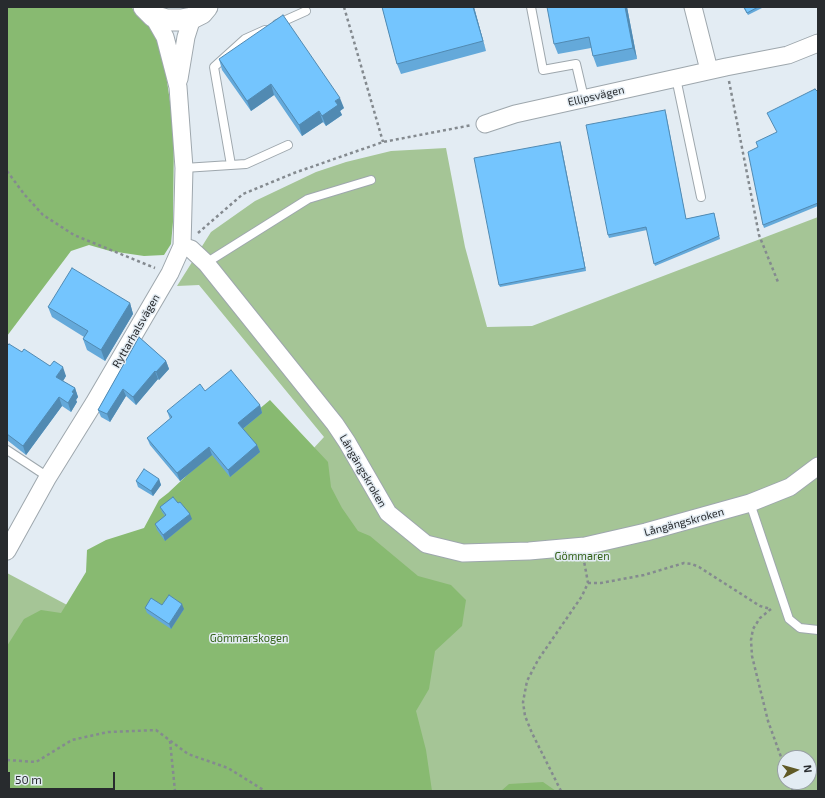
<!DOCTYPE html>
<meta charset="utf-8">
<style>
body{margin:0}
#map{position:relative;width:825px;height:798px;overflow:hidden;background:#e3ecf3;font-family:"Exo 2",sans-serif}
canvas{display:block}
.frame{position:absolute;inset:0;border:8px solid #282b2e;pointer-events:none}
.north{position:absolute;left:777px;top:750px;width:40px;height:40px;box-sizing:border-box;background:#e3ecf3;border:1px solid #989fa4;border-radius:50%;rotate:84deg;font-size:11px;font-weight:700;line-height:16px;text-align:center;color:#282b2e}
.north::after{content:'';display:block;margin:auto;width:14px;height:18px;background:#605a26;clip-path:polygon(50% 0,100% 100%,50% 72%,0 100%)}
.scale{position:absolute;left:8px;top:772px;width:107px;height:18px;box-sizing:border-box;border:2px solid #282b2e;border-top:0;padding-left:5px;font-size:12px;line-height:14px;white-space:nowrap;color:#282b2e;-webkit-text-stroke:3px #e3ecf3;paint-order:stroke}
</style>
<div id="map">
<canvas width="825" height="798"></canvas>
<div class="frame"></div>
<div class="north">N</div>
<div class="scale">50 m</div>
</div>
<script>
const ctx = document.querySelector('canvas').getContext('2d');
ctx.lineJoin = 'round';
function fillPath(path, color) { ctx.fillStyle = color; ctx.fill(path, 'evenodd'); }
const toPath = rows => new Path2D(rows.map(r => 'M' + r).join(''));
function strokePath(path, color, width, dash) { ctx.strokeStyle = color; ctx.lineWidth = width; ctx.lineCap = dash ? 'butt' : 'round'; ctx.setLineDash(dash || []); ctx.stroke(path); }
function drawText(font, color, halo, rows, align = 'center') {
  ctx.font = font + ' "Exo 2",sans-serif'; ctx.lineWidth = 3; ctx.setLineDash([]); ctx.textBaseline = 'middle'; ctx.strokeStyle = halo; ctx.fillStyle = color; for (const [text, x, y, turn = 0] of rows) {
    ctx.save(); ctx.translate(x, y); ctx.rotate((+turn || 0) * Math.PI / 180); ctx.textAlign = isNaN(turn) ? turn : align; if (halo) ctx.strokeText(text, 0, 0); ctx.fillText(text, 0, 0); ctx.restore();
  }
}
fillPath(toPath([
 [446,148,465,247,487,327,532,326,818,217,818,791,7,791,7,573,165,657,261,505,324,437,199,285,177,286,211,232,255,201,316,172,346,162,391,151],
 [785,758,809,758,809,782,785,782]
]), '#a5c596');
fillPath(toPath([
 [7,7,131,7,149,25,162,47,174,129,173,222,171,244,164,255,144,256,110,251,89,245,71,251,7,336],
 [270,400,328,462,331,487,342,508,358,531,370,536,418,576,451,585,466,600,462,626,435,651,429,689,416,711,426,750,432,791,7,791,7,646,24,619,41,610,61,613,86,572,87,550,106,540,144,528,159,500,168,493,246,420],
 [543,782,556,791,501,791,509,784]
]), '#88ba71');
const service = toPath([
 [531,7,543,70,576,64,584,98],
 [277,24,306,11],
 [676,78,701,197],
 [231,165,214,67,245,39,265,30],
 [184,168,246,164,288,145],
 [206,263,308,199,371,180],
 [7,450,48,477],
 [750,503,789,619,800,628,818,630]
]);
const minor = toPath([
 [693,7,709,70],
 [179,79,186,37,192,18],
 [485,124,515,114,726,67,788,55,818,43],
 [182,246,191,249,206,263,335,424,347,442,388,513,426,544,463,553,529,551,585,546,646,532,750,503,790,487,818,466],
 [7,551,48,477,94,403,170,273,182,246,184,168,178,87,165,37,153,16]
]);
const tertiary = toPath([
 [144,7,153,16,167,20,181,20,192,18,202,13,207,7]
]);
strokePath(service, '#9ea7ad', 10);
strokePath(minor, '#9ea7ad', 19);
strokePath(tertiary, '#9ea7ad', 23);
strokePath(toPath([
 [344,7,383,142],
 [729,81,759,235,778,282],
 [7,171,24,194,43,215,74,235,155,268],
 [198,233,243,194,294,173,383,142,472,125],
 [588,583,601,583,644,575,684,563,692,564,699,567,760,606,771,609],
 [771,609,760,618,753,629,751,640,752,656,768,721,785,768],
 [170,741,175,791],
 [7,760,36,762,72,740,108,732,156,730,188,754,228,768,265,791],
 [790,782,793,791],
 [561,791,532,733,525,716,523,702,527,681,538,660,582,596,588,583,584,561]
]), '#848a8f', 2.5, [3, 3]);
strokePath(service, '#fff', 8);
strokePath(minor, '#fff', 17);
strokePath(tertiary, '#fff', 21);
fillPath(toPath([
 [382,7,474,7,486,51,401,74,397,64],
 [627,7,637,59,597,67,593,56,591,48,558,54,554,44],
 [743,7,764,7,748,15],
 [219,59,344,108,340,111,342,115,326,126,323,122,302,136,274,95,251,111,222,70],
 [818,90,818,206,764,228,763,225,777,132,817,91],
 [666,113,686,219,714,213,720,239,655,266,647,230,609,238,608,235],
 [560,142,586,271,500,287,499,285],
 [130,303,133,314,105,361,87,350,83,339,84,337,52,317,48,307],
 [139,337,166,361,169,369,159,380,158,379,136,405,126,396,110,422,101,417,98,410],
 [7,346,22,352,50,366,66,376,63,381,75,388,78,397,76,400,77,402,71,412,62,406,26,455,7,440],
 [205,391,260,405,262,413,243,429,257,445,260,452,230,477,212,455,180,481,150,445,147,438,170,419,167,411],
 [159,479,161,485,153,496,138,487,136,481],
 [160,507,192,519,165,541,157,530,155,524,165,516,162,512],
 [162,605,184,609,171,629,147,613,145,608]
]), '#64a9da');
fillPath(toPath([
 [473,7,474,7,486,51,483,41],
 [625,7,627,7,637,59,633,48],
 [271,84,274,95,251,111,247,101],
 [340,98,344,108,340,111,342,115,326,126,322,116,335,101],
 [319,111,323,122,302,136,299,125],
 [560,142,561,144,586,271,585,268],
 [130,303,133,314,105,361,101,350],
 [166,361,169,369,159,380,156,372],
 [63,367,66,376,60,386,56,377],
 [155,371,158,379,136,405,133,397],
 [75,388,78,397,76,400,77,402,71,412,68,403,72,392],
 [123,389,126,396,110,422,107,414],
 [59,397,62,406,26,455,23,446],
 [260,405,262,413,241,430,238,423],
 [257,445,260,452,230,477,228,470],
 [209,447,212,455,180,481,177,473],
 [159,479,161,485,153,496,151,491],
 [190,514,192,519,165,541,163,535],
 [182,604,184,609,171,629,169,624]
]), '#518ab2');
const building = toPath([
 [382,7,473,7,483,41,397,64,382,7],
 [547,7,625,7,633,48,593,56,589,37,554,44,547,7],
 [744,7,758,7,747,13,744,7],
 [283,15,340,98,335,101,338,105,322,116,319,111,299,125,271,84,247,101,219,59,283,15],
 [815,89,817,91,818,90,818,203,763,225,748,152,758,147,756,142,777,132,767,113,815,89],
 [665,110,686,219,714,213,719,236,654,264,646,227,608,235,586,125,665,110],
 [560,142,585,268,499,285,474,158,560,142],
 [72,268,130,303,101,350,83,339,88,331,48,307,72,268],
 [139,337,166,361,156,372,155,371,133,397,123,389,107,414,98,410,139,337],
 [9,344,22,352,24,349,50,366,54,361,63,367,56,377,75,388,72,392,74,393,68,403,59,397,23,446,7,434,7,346,9,344],
 [231,370,260,405,238,423,257,445,228,470,209,447,177,473,147,438,172,417,167,411,200,384,205,391,231,370],
 [144,469,159,479,151,491,136,481,144,469],
 [173,497,178,503,180,502,190,514,163,535,155,524,166,515,160,507,173,497],
 [169,595,182,604,169,624,145,608,151,598,162,605,169,595]
]);
fillPath(building, '#74c5fe');
strokePath(building, '#518ab2', 1);
drawText('11px', '#282b2e', '#e3ecf3', [
 ["Ellipsvägen",596,96,-13],
 ["Ryttarhalsvägen",136,331,-60],
 ["Långängskroken",363,471,60],
 ["Långängskroken",684,522,-15]
]);
drawText('11px', '#346219', '#e3ecf3', [
 ["Gömmaren",582,556],
 ["Gömmarskogen",249,638]
]);
</script>
